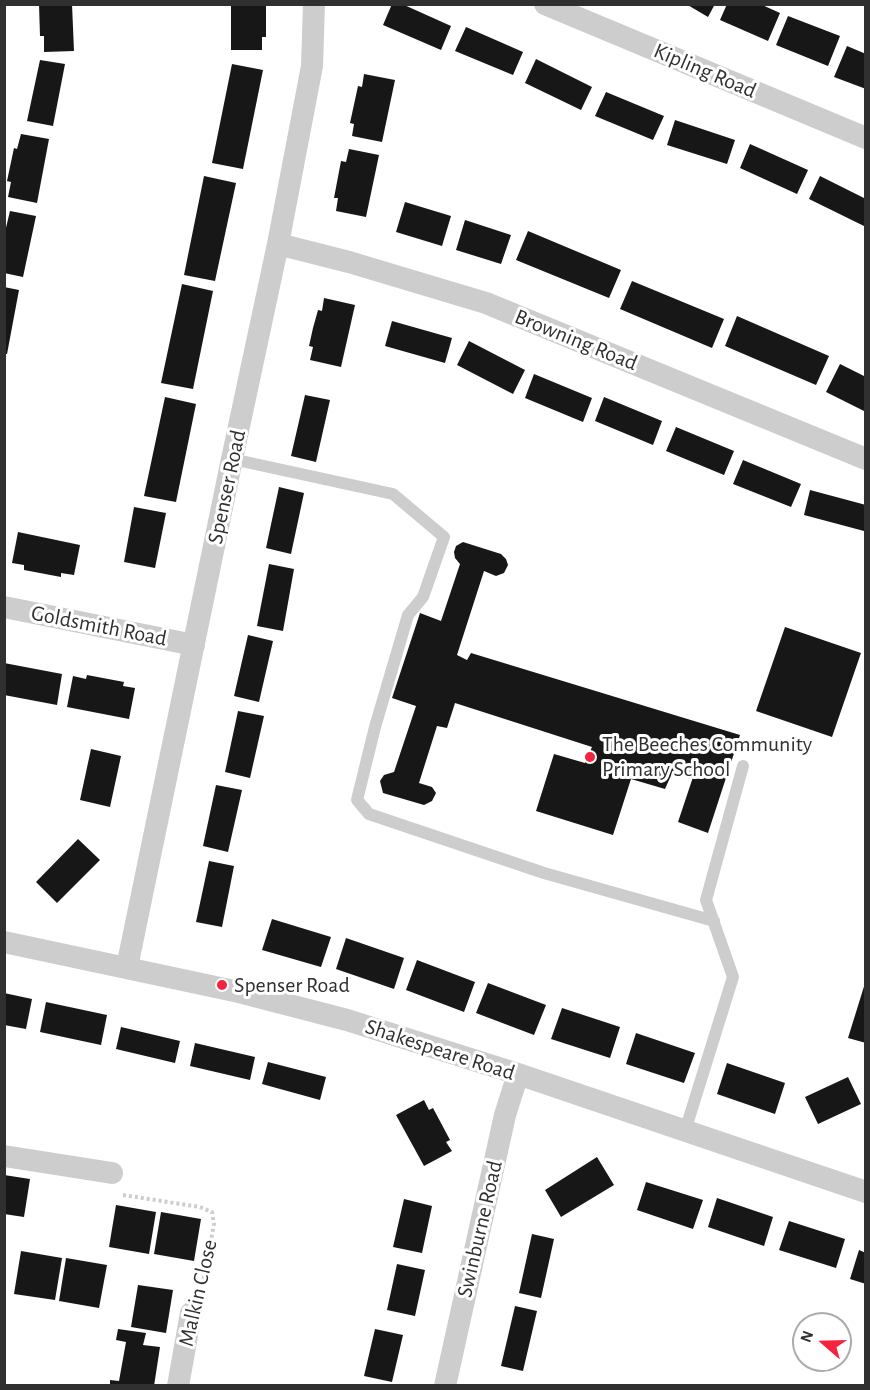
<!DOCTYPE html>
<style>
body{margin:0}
#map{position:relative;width:870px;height:1390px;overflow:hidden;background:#fff;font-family:"Alegreya Sans",sans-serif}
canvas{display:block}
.frame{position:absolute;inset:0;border:6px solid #303030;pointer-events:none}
.north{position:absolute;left:792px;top:1312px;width:60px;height:60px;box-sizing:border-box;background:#fff;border:2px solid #acacac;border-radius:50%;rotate:290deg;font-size:16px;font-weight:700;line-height:24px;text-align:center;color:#303030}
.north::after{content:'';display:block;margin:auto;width:21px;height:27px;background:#f5233d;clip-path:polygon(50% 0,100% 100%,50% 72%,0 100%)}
</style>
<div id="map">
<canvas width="870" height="1390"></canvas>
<div class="frame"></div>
<div class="north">N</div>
</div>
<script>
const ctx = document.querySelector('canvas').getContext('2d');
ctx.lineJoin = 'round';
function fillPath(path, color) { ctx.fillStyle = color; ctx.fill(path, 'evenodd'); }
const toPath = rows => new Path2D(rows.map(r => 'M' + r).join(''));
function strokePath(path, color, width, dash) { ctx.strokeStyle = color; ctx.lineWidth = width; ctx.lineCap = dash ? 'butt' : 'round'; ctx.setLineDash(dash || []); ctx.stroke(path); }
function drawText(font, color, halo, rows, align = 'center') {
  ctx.font = font + ' "Alegreya Sans",sans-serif'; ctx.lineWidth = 6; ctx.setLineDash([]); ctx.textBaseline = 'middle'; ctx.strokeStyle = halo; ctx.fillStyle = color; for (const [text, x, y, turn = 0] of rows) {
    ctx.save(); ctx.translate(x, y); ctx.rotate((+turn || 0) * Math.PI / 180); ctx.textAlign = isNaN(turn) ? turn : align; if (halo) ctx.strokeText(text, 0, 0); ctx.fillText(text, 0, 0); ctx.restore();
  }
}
fillPath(toPath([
 [39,4,72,4,74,51,44,52,44,36,40,36],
 [231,4,266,4,266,37,262,37,262,50,231,50],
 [392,4,402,4,451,26,441,50,383,25],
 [686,4,715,4,708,17],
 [727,4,760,4,780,13,768,41,720,20],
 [788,16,840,36,828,66,776,45],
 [466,27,523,52,513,75,455,51],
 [847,46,866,54,866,89,834,77],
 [536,59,592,87,581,110,525,83],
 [40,60,65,64,53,126,27,121],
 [232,64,263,70,243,169,212,163],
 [364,74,395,80,382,142,352,136,354,124,350,123,358,86,362,87],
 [606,92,664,116,653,140,595,116],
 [675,120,735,140,727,164,667,145],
 [21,134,49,139,37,203,8,197,11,182,7,181,14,148,17,149],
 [750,144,808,170,797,194,740,168],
 [349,149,379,155,366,217,336,211,338,198,334,198,341,161,346,162],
 [204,176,236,183,215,281,184,275],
 [820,176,866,199,866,227,809,199],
 [405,202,451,216,442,246,396,232],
 [10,211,36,216,23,277,4,273,4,236],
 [465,220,511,235,501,264,456,250],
 [528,231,621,270,609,298,516,260],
 [632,281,724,319,712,348,620,309],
 [182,284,213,291,193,389,161,383],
 [4,287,19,290,7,354,4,354],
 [324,298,355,305,341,367,310,360,313,347,309,346,313,328,318,310,322,311],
 [737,316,829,356,816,385,725,346],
 [392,321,452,338,445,363,385,346],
 [469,341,525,370,513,394,457,365],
 [840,364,866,377,866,412,826,392],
 [534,374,592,398,583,422,525,398],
 [305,395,330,400,316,462,291,456],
 [165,397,196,404,176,502,144,496],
 [604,397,662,421,653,445,595,421],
 [676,427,734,451,724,475,666,451],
 [743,460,801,484,791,507,733,484],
 [279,487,304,493,291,554,266,548],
 [810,490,866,505,864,531,804,515],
 [134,507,166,513,155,568,124,562],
 [18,532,80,545,74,575,61,573,61,577,24,570,24,565,12,563],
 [463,542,501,554,506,559,508,565,504,573,496,576,484,571,457,655,467,660,471,653,740,735,708,833,678,822,693,777,673,771,665,789,631,779,613,835,536,811,554,754,585,763,592,747,455,703,447,728,437,726,419,783,432,787,436,793,432,801,424,805,383,793,380,781,384,775,394,772,416,706,392,698,420,613,441,621,460,564,455,558,454,552,456,546],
 [269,564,294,569,283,631,257,626],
 [785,627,861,653,832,737,756,711],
 [248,635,273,641,259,702,234,696],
 [4,663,62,674,57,705,4,695],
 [87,675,124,682,123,686,135,688,129,719,67,707,73,676,86,679],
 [238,711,264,716,250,778,225,772],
 [91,749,121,756,110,807,80,800],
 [216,785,242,790,228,852,203,846],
 [78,839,100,860,57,903,36,882],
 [209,861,234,866,222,927,196,922],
 [272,919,331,937,321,967,262,950],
 [346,938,404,958,394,989,336,969],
 [417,960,475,982,464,1012,406,990],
 [866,980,866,1043,848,1038],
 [488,983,546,1005,534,1035,476,1013],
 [4,993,32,999,26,1029,4,1025],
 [46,1002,107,1015,101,1045,40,1032],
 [562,1008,620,1027,610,1058,551,1039],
 [121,1027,180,1041,175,1063,116,1049],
 [636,1033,695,1053,684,1083,626,1064],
 [195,1043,255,1057,250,1080,190,1066],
 [268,1062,326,1077,320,1100,262,1084],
 [727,1063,785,1083,775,1114,717,1094],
 [848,1077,861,1104,818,1124,805,1097],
 [424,1100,429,1110,433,1108,450,1140,446,1142,452,1151,424,1166,396,1115],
 [597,1157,614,1185,561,1217,545,1190],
 [4,1175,30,1179,24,1217,4,1214],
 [646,1182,703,1200,693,1229,637,1210],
 [717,1198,773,1217,764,1246,708,1227],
 [404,1199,432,1206,422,1253,393,1247],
 [116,1205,156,1212,149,1254,109,1247],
 [161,1212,201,1219,194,1261,154,1254],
 [789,1221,845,1239,836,1268,779,1250],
 [532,1234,554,1239,541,1298,519,1293],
 [859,1250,866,1253,866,1284,850,1279],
 [21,1251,62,1258,55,1300,14,1294],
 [66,1258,107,1265,99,1308,59,1301],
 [397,1264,425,1270,415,1316,387,1310],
 [138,1285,173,1290,166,1333,131,1327],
 [515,1306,537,1311,523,1371,501,1366],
 [118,1329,146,1333,143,1345,160,1347,154,1386,110,1386,110,1380,119,1381,126,1342,116,1340],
 [375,1329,403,1335,392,1382,364,1376]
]), '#171717');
strokePath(toPath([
 [123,1195,200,1207,212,1212,214,1224,201,1293]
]), '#cdcdcd', 4, [3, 3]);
strokePath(toPath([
 [232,459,393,494,444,537,423,597,408,615,375,727,357,800,369,814,544,873,714,921],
 [685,1131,733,977,706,900,743,766]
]), '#cdcdcd', 12);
strokePath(toPath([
 [545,4,866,138],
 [278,244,349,262,486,303,866,459],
 [4,607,194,645],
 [4,942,239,992,347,1020,518,1074,866,1192],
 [127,967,232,459,278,244,312,66,314,4],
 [4,1156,112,1173],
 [178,1386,191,1313],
 [445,1386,505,1115,518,1074]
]), '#cdcdcd', 22);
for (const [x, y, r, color] of [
 [590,757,6,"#f5233d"],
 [222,985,6,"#f5233d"]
]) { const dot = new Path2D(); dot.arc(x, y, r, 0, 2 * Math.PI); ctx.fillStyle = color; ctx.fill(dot); strokePath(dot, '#fff', 2); }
drawText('22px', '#303030', '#fff', [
 ["Kipling Road",705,71,23],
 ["Browning Road",576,340,22],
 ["Spenser Road",227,487,-78],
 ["Goldsmith Road",99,626,11],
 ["Shakespeare Road",440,1050,18],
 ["Swinburne Road",480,1229,-77],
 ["Malkin Close",198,1293,-77]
]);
drawText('22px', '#303030', '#fff', [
 ["The Beeches Community",602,744],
 ["Primary School",602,769],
 ["Spenser Road",234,985]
], 'left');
</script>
